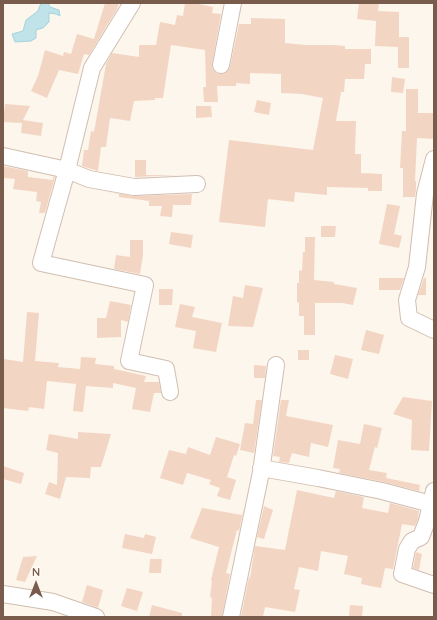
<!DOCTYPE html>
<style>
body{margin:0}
#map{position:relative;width:437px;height:620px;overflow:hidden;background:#fdf6ec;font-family:Quicksand,sans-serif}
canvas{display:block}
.frame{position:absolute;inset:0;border:4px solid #7a5c4d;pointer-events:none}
.north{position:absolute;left:16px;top:564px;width:40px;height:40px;-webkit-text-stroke:3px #fffaf3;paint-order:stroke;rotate:0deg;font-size:11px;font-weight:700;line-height:16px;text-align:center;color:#7a5c4d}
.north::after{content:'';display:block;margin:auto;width:14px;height:18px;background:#7a5c4d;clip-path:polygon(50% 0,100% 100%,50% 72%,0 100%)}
</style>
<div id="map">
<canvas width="437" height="620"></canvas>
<div class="frame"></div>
<div class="north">N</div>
</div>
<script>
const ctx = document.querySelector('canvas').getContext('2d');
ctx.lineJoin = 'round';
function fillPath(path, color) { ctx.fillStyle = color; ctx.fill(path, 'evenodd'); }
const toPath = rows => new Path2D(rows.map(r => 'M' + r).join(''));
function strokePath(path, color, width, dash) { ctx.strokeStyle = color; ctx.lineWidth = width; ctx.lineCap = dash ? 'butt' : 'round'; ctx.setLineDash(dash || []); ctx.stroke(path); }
const water = toPath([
 [41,3,48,3,50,7,59,10,60,16,56,14,49,13,49,22,43,28,36,30,36,38,31,41,15,42,12,34,23,31,26,20,38,11,41,3]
]);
fillPath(water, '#bfe3e8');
strokePath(water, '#a5d3da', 1);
fillPath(toPath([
 [105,3,119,3,117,9,89,55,84,54,78,74,59,70,47,98,31,91,38,76,45,50,63,56,64,52,71,54,77,34,94,39],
 [185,3,199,3,199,4,213,7,212,13,221,14,212,64,212,68,215,72,219,74,224,74,228,71,230,67,239,24,251,24,251,18,285,19,285,43,306,45,333,45,345,46,345,49,371,49,371,64,365,64,364,79,345,79,344,92,341,92,336,121,356,121,355,154,361,154,361,173,382,174,382,191,368,191,368,188,327,187,327,195,295,192,294,202,268,199,265,227,219,222,229,140,313,150,323,98,302,94,281,93,281,74,250,73,250,84,236,83,236,86,217,86,218,102,204,102,203,87,206,87,205,50,171,45,163,98,155,98,155,100,134,101,130,121,110,118,106,147,101,147,98,171,82,166,84,150,88,150,91,131,94,132,106,64,112,53,139,57,139,45,156,45,160,22,175,25,177,15,183,16],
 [359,3,379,3,378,11,399,12,399,37,409,37,409,68,398,68,398,47,375,46,376,21,357,19],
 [392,77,405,79,403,93,391,92],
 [406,89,418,89,418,113,434,113,434,139,417,138,415,181,416,181,416,189,415,197,403,197,403,168,400,168,402,131,406,131],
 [257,100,271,103,269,115,254,112],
 [5,104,30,106,23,120,43,123,41,136,21,133,22,123,3,122],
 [196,106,211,106,212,117,196,118],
 [135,160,146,160,146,175,178,175,135,177],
 [3,166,28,171,28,177,53,180,53,177,55,177,45,213,39,213,41,202,36,201,37,192,13,189,15,179,3,178],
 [103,191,134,196,192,194,191,205,173,205,172,217,160,216,162,206,149,206,149,201,119,197,119,194],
 [387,204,400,206,394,234,402,236,399,248,379,244],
 [321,226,336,226,335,237,321,237],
 [171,232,193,235,191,248,169,244],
 [305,237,315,237,314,280,334,282,334,284,357,288,353,305,342,303,315,303,315,335,304,335,304,316,299,316,299,303,297,302,297,283,299,283,299,270,302,271,303,252,305,252],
 [130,240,143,240,143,255,140,274,114,269,116,255,130,257],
 [379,278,404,278,400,290,379,290],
 [424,278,426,278,426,295,418,295],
 [245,285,263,288,253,327,228,326,233,296,243,298],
 [159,289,173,289,172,305,159,305],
 [110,301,131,305,128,322,121,320,121,337,97,338,97,318,106,318],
 [180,304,195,307,192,317,222,323,216,352,193,348,196,331,175,327],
 [27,312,39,313,35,361,59,363,58,367,80,369,81,357,96,358,95,364,114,366,114,369,146,376,144,382,159,382,161,393,154,393,150,412,132,409,136,388,113,383,113,388,86,386,83,412,73,411,76,384,47,381,44,409,29,407,28,411,3,408,3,370,4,359,23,362],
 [366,330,384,335,379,354,361,350],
 [298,350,309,350,309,360,298,360],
 [335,355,353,359,348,379,330,374],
 [254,365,266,366,265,378,254,378],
 [403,397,432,401,429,451,411,450,412,420,393,414],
 [256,400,262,400,254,453,240,450,245,423,253,424],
 [281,400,289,400,286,416,333,425,328,447,311,443,309,457,292,453,289,463,279,462,280,457,273,456],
 [364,424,382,428,377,448,375,447,369,470,387,473,386,478,420,485,419,491,384,482,339,473,340,469,333,468,338,440,360,444],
 [78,432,111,434,101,467,91,467,90,478,66,477,60,499,45,494,49,482,57,485,58,453,46,450,49,434,78,439],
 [216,437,240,444,236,456,234,455,227,477,236,480,230,500,217,496,220,488,209,484,211,480,187,473,183,485,160,478,169,450,186,454,188,447,210,455],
 [3,466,24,473,21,484,3,479],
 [297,490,334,498,336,491,364,497,362,508,388,513,390,503,419,511,418,519,415,526,402,524,393,569,385,568,381,588,361,584,362,578,344,574,348,556,321,551,318,571,299,567,294,589,300,590,295,612,265,607,263,617,241,617,249,577,250,578,255,546,285,550],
 [264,506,273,510,264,539,257,537],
 [202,508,242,515,244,508,239,531,237,530,226,573,230,574,222,617,211,617,212,598,210,597,212,581,211,580,219,547,190,538],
 [125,534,144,538,145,534,156,537,152,554,122,548],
 [416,552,422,554,419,570,413,568],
 [37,556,25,582,16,580,23,557],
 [150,559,162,559,161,573,149,573],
 [87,585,103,590,98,608,82,602],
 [127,588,143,592,137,611,121,606],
 [152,605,182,613,182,617,149,617],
 [350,605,363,606,362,617,349,617]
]), '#f3d5c3');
const minor = toPath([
 [132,3,92,68,67,170,41,263,145,285,129,361,166,369,170,392],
 [221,65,233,3],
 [3,156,67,170,89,179,134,187,197,184],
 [434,159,425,194,417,267,407,300,409,318,434,330],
 [261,468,318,478,382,491,431,504],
 [434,491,427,521,421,537,412,541,407,549,402,574,434,585],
 [3,594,53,602,96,617],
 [231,617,261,472,276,365]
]);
strokePath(minor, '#d1beb0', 18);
strokePath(minor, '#fff', 16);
</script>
